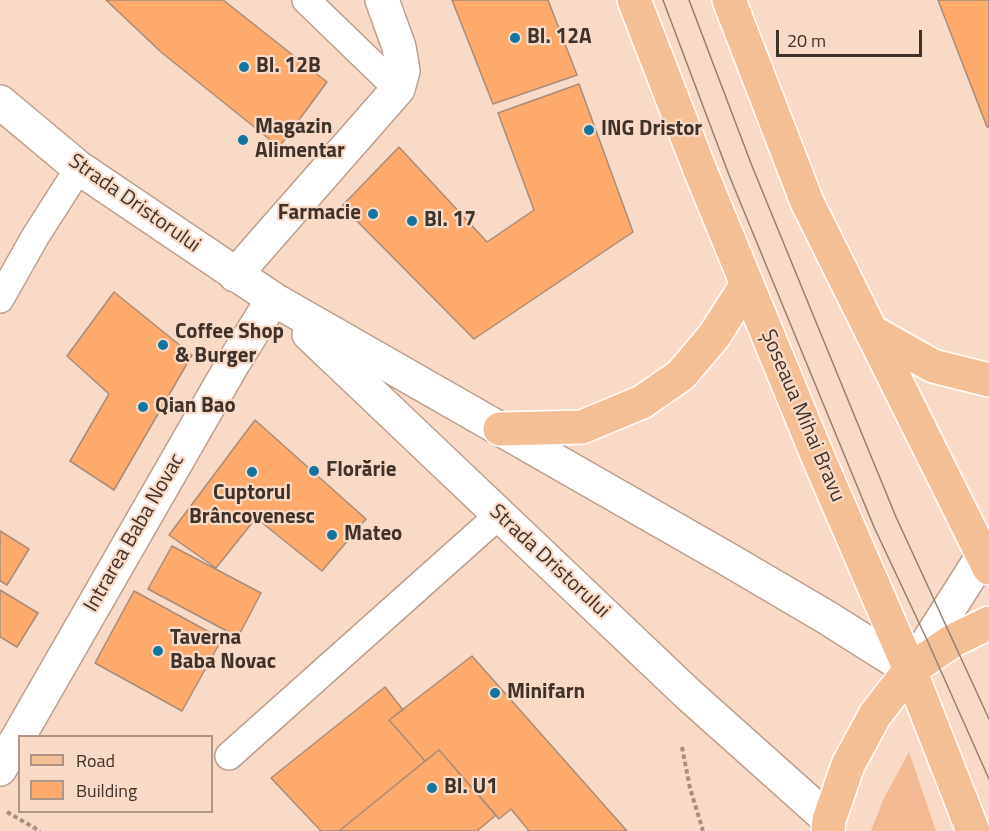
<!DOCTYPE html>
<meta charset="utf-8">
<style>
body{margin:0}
#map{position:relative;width:989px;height:831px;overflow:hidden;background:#f9dac6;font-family:"Titillium Web",sans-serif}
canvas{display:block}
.legend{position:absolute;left:18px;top:735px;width:195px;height:78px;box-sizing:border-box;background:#f9dac6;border:2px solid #ae9788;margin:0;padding:8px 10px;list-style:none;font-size:18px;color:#3e322a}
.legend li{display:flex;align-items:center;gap:12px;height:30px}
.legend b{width:30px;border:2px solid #ae9788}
.scale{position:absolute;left:776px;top:30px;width:146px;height:27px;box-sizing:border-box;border:3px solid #3e322a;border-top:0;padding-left:8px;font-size:18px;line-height:21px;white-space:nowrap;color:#3e322a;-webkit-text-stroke:4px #f9dac6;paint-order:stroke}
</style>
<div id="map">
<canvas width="989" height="831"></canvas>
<ul class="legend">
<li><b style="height:8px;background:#f5bf95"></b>Road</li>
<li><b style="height:16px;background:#feaa6c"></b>Building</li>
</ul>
<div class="scale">20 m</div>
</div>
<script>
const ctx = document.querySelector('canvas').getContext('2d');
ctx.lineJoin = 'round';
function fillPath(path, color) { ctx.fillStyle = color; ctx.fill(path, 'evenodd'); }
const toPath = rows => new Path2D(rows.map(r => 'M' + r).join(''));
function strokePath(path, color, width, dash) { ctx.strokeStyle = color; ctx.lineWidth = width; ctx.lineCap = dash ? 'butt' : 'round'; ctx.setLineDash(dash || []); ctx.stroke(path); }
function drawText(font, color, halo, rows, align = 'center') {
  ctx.font = font + ' "Titillium Web",sans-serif'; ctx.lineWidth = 4.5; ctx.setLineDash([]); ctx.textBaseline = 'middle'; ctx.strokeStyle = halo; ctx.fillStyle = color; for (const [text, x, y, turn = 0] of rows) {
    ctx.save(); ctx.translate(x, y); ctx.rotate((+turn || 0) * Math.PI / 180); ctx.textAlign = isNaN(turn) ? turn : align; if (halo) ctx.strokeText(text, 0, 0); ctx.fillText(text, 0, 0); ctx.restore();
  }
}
fillPath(toPath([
 [909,752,936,831,871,831,884,798]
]), '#f2b992');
const building = toPath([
 [106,0,223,0,327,82,279,147,161,52,106,0],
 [452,0,548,0,577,75,493,104,452,0],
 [938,0,989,0,989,127,987,127,938,0],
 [579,84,633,232,474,339,342,206,399,147,487,242,534,210,498,113,579,84],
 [114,292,192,355,114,490,70,461,109,394,67,356,114,292],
 [255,420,366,519,322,571,256,518,216,568,169,535,255,420],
 [0,531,29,549,7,585,0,581,0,531],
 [172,546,261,593,238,637,148,589,172,546],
 [0,590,38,613,17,647,0,637,0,590],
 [134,591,222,639,182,711,95,663,134,591],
 [472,656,627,831,529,831,511,809,499,819,439,750,425,761,389,720,472,656],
 [385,687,403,710,389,720,425,761,339,831,321,831,271,778,385,687],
 [439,750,496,815,477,831,339,831,439,750]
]);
fillPath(building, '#feaa6c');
strokePath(building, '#a88c79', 1.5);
const service = toPath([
 [306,0,398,89],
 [0,299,35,237,79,168],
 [229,756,499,515]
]);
const minor = toPath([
 [235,275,398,89,403,71,399,47,382,0],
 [0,769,232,365,273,299]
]);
const tertiary = toPath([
 [0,102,79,168,273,299,729,560,826,617,910,670,989,546],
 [309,334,688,694,829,820]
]);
const primary = toPath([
 [634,0,700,170,818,457,910,670,973,831],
 [729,0,807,202,989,568],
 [871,331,933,366,989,380],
 [500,429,582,427,642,402,681,375,714,336,747,284],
 [828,831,829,820,848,765,875,715,910,670,954,640,989,623]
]);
strokePath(service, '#bc9f8c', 30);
strokePath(minor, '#bc9f8c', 36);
strokePath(tertiary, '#bc9f8c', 36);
strokePath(primary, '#fff', 36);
strokePath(toPath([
 [682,747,690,788,703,831],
 [7,812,40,831]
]), '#a79081', 4, [4.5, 3]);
strokePath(service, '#fff', 27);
strokePath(minor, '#fff', 33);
strokePath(tertiary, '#fff', 33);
strokePath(primary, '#f5bf95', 33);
strokePath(toPath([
 [663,0,729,175,874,527,928,642,989,779],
 [689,0,752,166,896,517,989,719]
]), '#948072', 1.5);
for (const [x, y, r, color] of [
 [515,38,6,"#1174a1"],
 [244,67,6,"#1174a1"],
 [589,130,6,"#1174a1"],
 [243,140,6,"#1174a1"],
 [373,214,6,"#1174a1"],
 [412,221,6,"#1174a1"],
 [163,345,6,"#1174a1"],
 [143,407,6,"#1174a1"],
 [314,471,6,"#1174a1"],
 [252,472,6,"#1174a1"],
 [332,535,6,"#1174a1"],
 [158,651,6,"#1174a1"],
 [495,693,6,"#1174a1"],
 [432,788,6,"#1174a1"]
]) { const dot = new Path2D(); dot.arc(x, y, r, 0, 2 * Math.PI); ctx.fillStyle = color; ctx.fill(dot); strokePath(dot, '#f9dac6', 2); }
drawText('bold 21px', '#3e322a', '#f9dac6', [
 ["Bl. 12A",527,38],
 ["Bl. 12B",256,67],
 ["Magazin",255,128],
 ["Alimentar",255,152],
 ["ING Dristor",601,130],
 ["Farmacie",361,214,"right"],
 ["Bl. 17",424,221],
 ["Coffee Shop",175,333],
 ["& Burger",175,357],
 ["Qian Bao",155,407],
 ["Florărie",326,471],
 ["Cuptorul",252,494,"center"],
 ["Brâncovenesc",252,518,"center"],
 ["Mateo",344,535],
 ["Taverna",170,639],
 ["Baba Novac",170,663],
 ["Minifarn",507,693],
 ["Bl. U1",444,788]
], 'left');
drawText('21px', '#3e322a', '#f9dac6', [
 ["Strada Dristorului",134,204,35],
 ["Șoseaua Mihai Bravu",802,416,67],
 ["Intrarea Baba Novac",135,533,-60],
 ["Strada Dristorului",549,562,43]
]);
</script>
